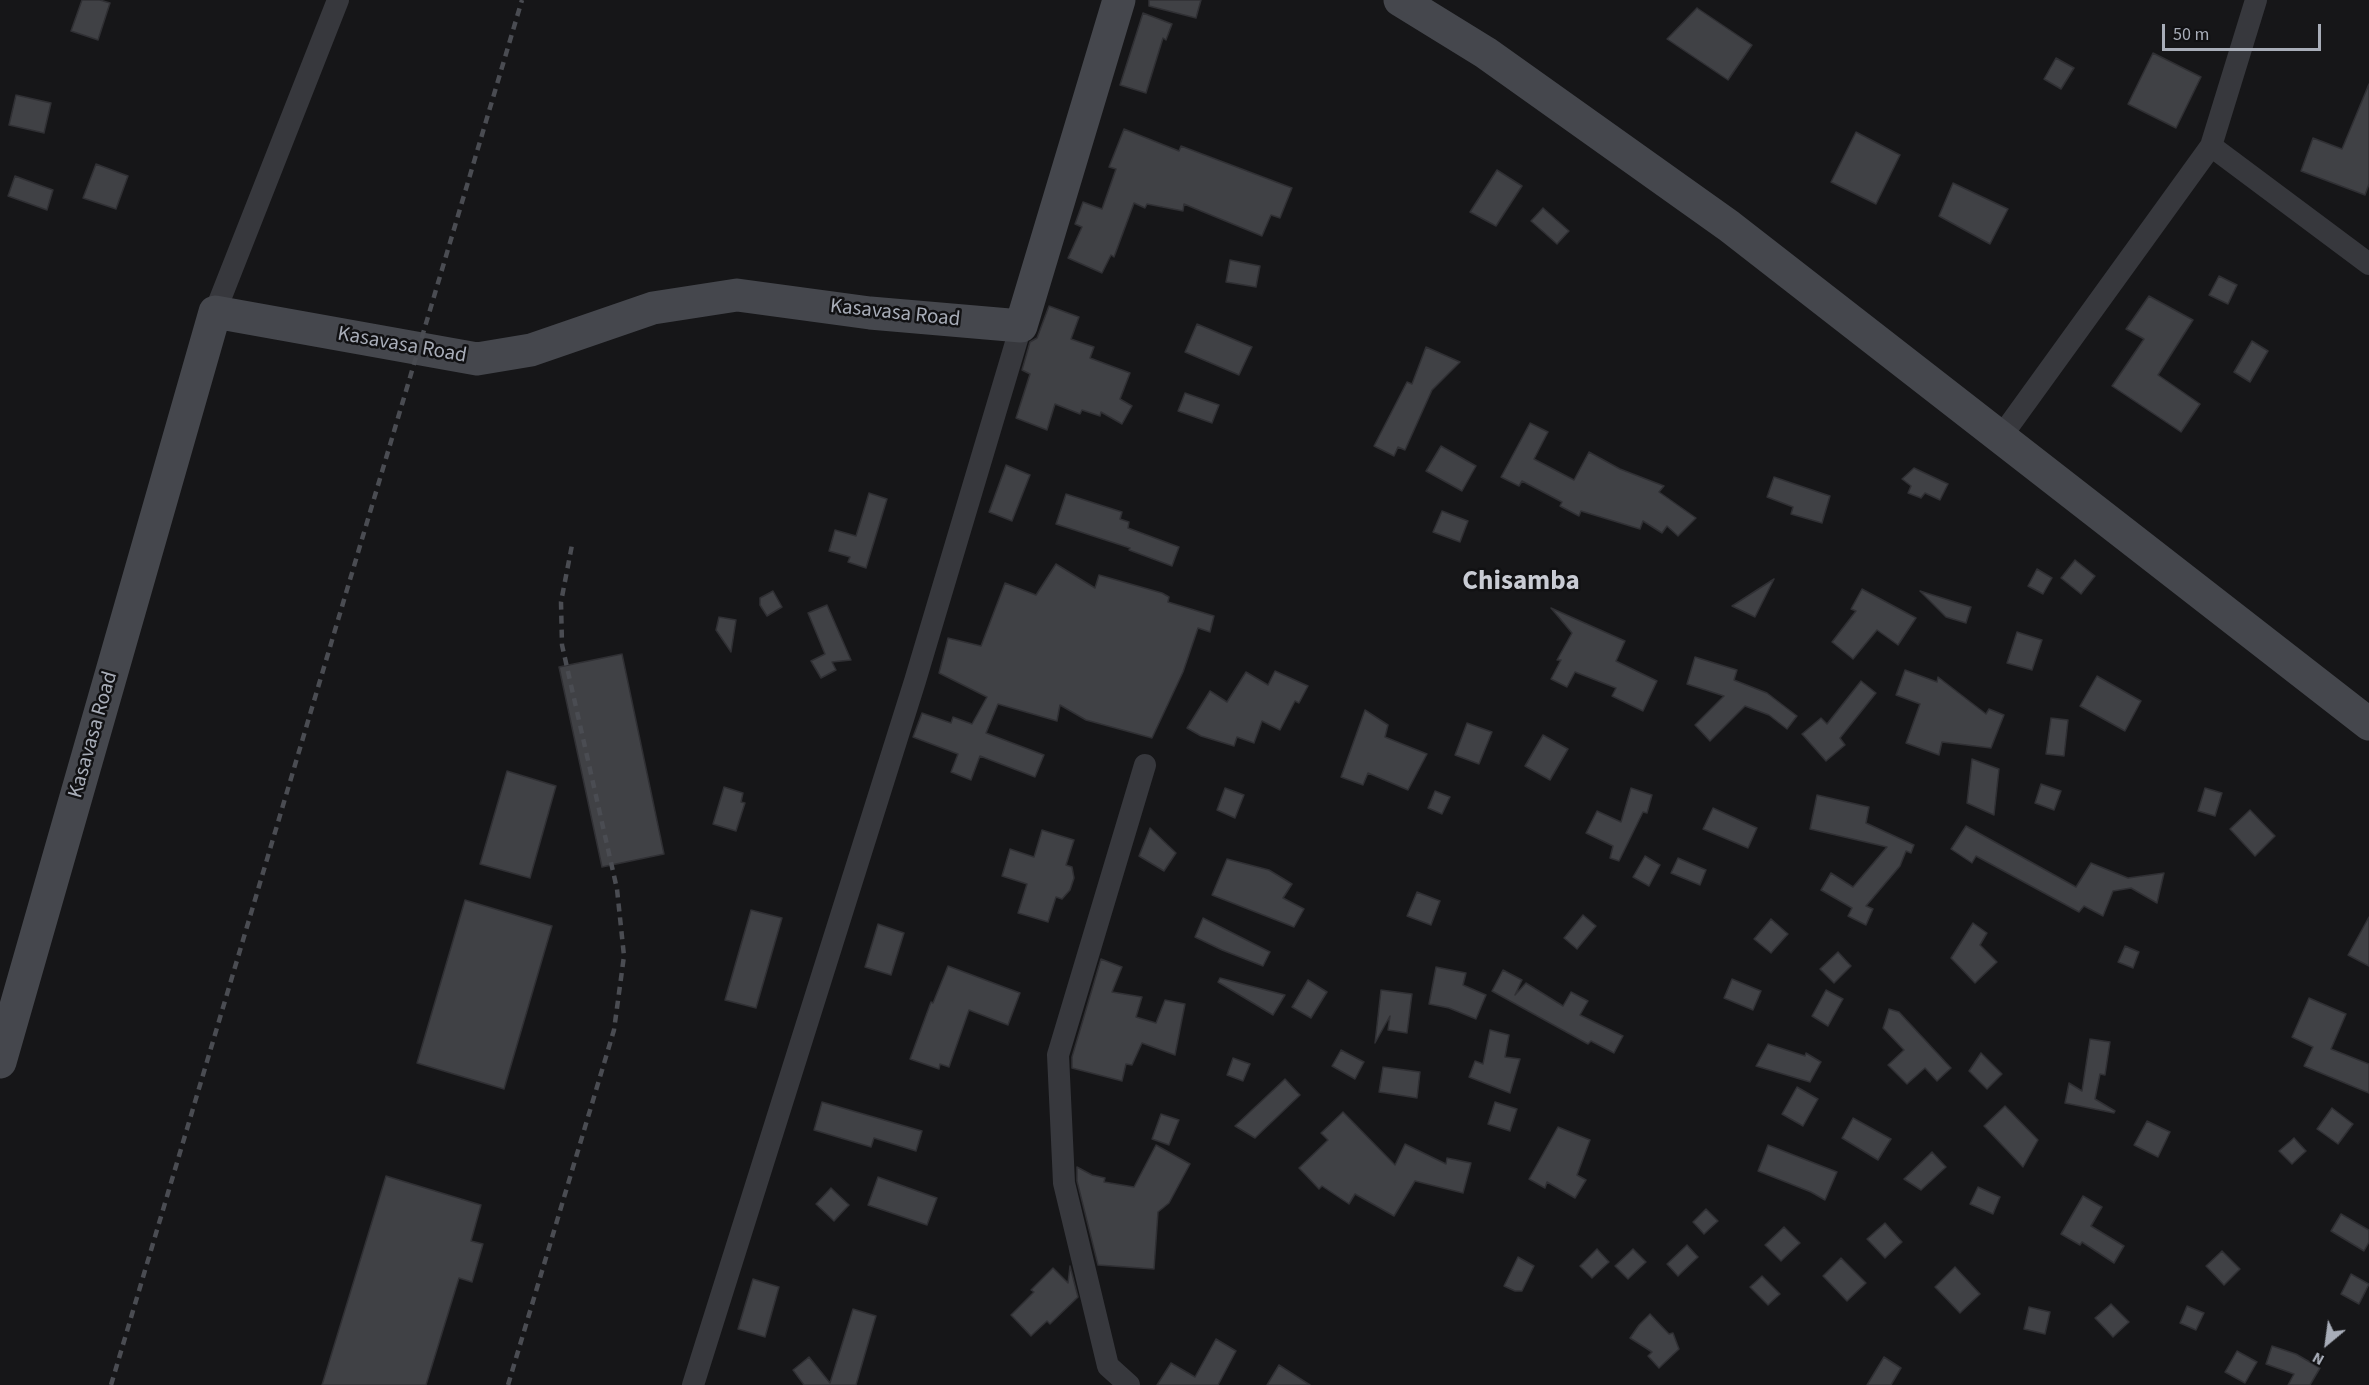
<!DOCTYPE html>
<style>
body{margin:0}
#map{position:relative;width:2369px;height:1385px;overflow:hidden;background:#161618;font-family:"Source Sans 3",sans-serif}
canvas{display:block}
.north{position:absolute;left:2297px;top:1313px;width:60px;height:60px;-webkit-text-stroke:4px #111113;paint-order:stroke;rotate:209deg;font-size:16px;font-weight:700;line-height:24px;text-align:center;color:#a8adb8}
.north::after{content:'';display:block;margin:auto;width:21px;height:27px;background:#a8adb8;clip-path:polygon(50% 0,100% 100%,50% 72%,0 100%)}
.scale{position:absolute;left:2162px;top:24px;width:159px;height:27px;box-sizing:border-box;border:3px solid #a8adb8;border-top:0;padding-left:8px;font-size:18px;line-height:21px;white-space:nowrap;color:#a8adb8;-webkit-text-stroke:4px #111113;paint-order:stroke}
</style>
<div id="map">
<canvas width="2369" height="1385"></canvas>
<div class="north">N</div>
<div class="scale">50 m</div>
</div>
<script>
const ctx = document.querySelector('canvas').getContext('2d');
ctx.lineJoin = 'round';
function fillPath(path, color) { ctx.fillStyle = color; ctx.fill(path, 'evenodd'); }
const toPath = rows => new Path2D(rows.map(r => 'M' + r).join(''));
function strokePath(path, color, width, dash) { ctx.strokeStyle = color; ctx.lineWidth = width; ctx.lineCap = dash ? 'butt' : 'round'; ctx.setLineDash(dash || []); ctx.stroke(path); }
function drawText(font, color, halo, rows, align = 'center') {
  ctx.font = font + ' "Source Sans 3",sans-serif'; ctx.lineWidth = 5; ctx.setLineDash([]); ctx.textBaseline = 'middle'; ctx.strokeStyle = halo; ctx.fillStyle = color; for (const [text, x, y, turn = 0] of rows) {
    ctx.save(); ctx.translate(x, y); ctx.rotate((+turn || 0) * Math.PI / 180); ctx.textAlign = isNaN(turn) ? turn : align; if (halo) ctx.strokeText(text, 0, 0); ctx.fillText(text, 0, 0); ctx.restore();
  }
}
const building = toPath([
 [82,0,100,0,110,3,98,40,71,31,82,0],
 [1149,0,1201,0,1196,18,1149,6,1149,0],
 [1697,8,1752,45,1728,80,1667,39,1697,8],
 [1143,13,1172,24,1166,40,1163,38,1146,93,1120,85,1143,13],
 [2153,53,2201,77,2176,128,2128,104,2153,53],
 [2056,58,2074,68,2061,89,2044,79,2056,58],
 [2369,84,2369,184,2365,195,2301,171,2313,138,2342,149,2369,84],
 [16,95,51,103,44,133,9,125,16,95],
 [1124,129,1179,151,1181,146,1292,188,1280,218,1271,215,1262,236,1184,204,1183,211,1147,204,1145,208,1134,203,1114,257,1111,255,1102,273,1068,258,1082,227,1075,224,1083,202,1102,209,1116,169,1109,167,1124,129],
 [1856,132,1900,155,1876,204,1831,182,1856,132],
 [96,164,128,176,116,209,83,198,96,164],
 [1497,170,1522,186,1496,226,1470,212,1497,170],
 [15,176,53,190,47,210,8,196,15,176],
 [1953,183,2008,209,1990,244,1939,216,1953,183],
 [1543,208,1569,231,1557,244,1531,221,1543,208],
 [1230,260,1260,266,1256,287,1226,282,1230,260],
 [2219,276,2237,285,2228,304,2209,295,2219,276],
 [2149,296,2193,320,2158,375,2200,404,2181,432,2112,386,2144,339,2126,329,2149,296],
 [1049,306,1079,317,1071,339,1094,347,1090,358,1130,373,1120,399,1132,406,1122,424,1101,412,1100,416,1082,410,1080,414,1055,404,1047,430,1016,418,1030,374,1022,370,1030,342,1037,338,1049,306],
 [1197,324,1252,347,1239,375,1185,352,1197,324],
 [2252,341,2268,351,2250,382,2234,372,2252,341],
 [1426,347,1460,362,1432,390,1405,450,1398,447,1394,456,1374,446,1407,382,1412,384,1426,347],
 [1185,393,1219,405,1212,423,1178,411,1185,393],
 [1530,423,1548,432,1534,459,1574,480,1589,452,1620,469,1664,486,1659,492,1696,518,1678,536,1667,526,1662,533,1643,521,1640,529,1581,511,1579,516,1560,506,1562,502,1522,481,1519,486,1501,477,1530,423],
 [1441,446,1476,466,1462,491,1426,471,1441,446],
 [1006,465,1030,475,1012,521,989,512,1006,465],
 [1914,468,1948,484,1940,500,1925,493,1921,498,1908,493,1911,486,1902,479,1914,468],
 [1774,477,1830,496,1822,523,1791,514,1793,507,1767,497,1774,477],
 [869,493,887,499,866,568,848,562,850,557,829,551,835,530,856,536,869,493],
 [1066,494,1122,512,1120,519,1129,522,1128,528,1179,547,1172,566,1129,550,1130,548,1056,524,1066,494],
 [1442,511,1468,521,1460,542,1433,532,1442,511],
 [2075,560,2095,576,2081,594,2061,578,2075,560],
 [1056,564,1095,588,1099,575,1162,593,1169,597,1168,602,1214,616,1210,632,1198,628,1183,672,1152,738,1086,720,1060,705,1057,721,998,704,986,733,1044,755,1035,777,980,756,971,780,951,772,958,754,913,737,922,713,951,723,953,717,972,724,987,697,939,673,948,638,981,646,1005,583,1036,595,1056,564],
 [2037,569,2052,578,2043,594,2028,586,2037,569],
 [1774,579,1755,617,1732,606,1774,579],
 [1862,589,1916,618,1898,645,1877,630,1853,659,1832,642,1856,611,1851,609,1862,589],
 [773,591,782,607,767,616,760,605,760,598,773,591],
 [1920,591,1971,607,1966,623,1946,617,1920,591],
 [827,605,851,660,832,662,836,670,821,678,811,661,825,654,808,613,827,605],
 [1551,608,1625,641,1616,661,1657,681,1643,711,1612,696,1616,688,1575,672,1567,687,1551,679,1561,660,1557,660,1572,633,1551,608],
 [719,617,736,620,731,652,716,630,719,617],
 [2017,632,2042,640,2032,670,2007,663,2017,632],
 [622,654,664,854,602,867,559,667,622,654],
 [1695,657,1737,670,1734,680,1767,693,1797,716,1787,729,1769,715,1745,706,1710,741,1695,725,1724,696,1687,684,1695,657],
 [1905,670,1937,682,1938,677,1986,714,1989,709,2004,715,1991,748,1942,742,1939,755,1906,743,1920,704,1896,695,1905,670],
 [1275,671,1308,686,1299,703,1295,701,1280,730,1262,721,1254,743,1237,737,1234,746,1201,736,1187,728,1210,691,1227,702,1246,672,1268,685,1275,671],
 [2097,676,2141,701,2125,731,2080,706,2097,676],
 [1861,681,1876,693,1840,738,1845,745,1826,761,1802,734,1821,718,1827,724,1861,681],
 [1365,710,1388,725,1385,737,1427,754,1408,790,1368,773,1363,785,1341,777,1365,710],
 [2051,718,2068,720,2064,756,2046,754,2051,718],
 [1467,723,1492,732,1479,764,1455,755,1467,723],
 [1543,735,1568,749,1550,780,1525,766,1543,735],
 [1972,759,1999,769,1994,815,1967,803,1972,759],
 [507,771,556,786,530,878,480,864,507,771],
 [2041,784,2061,791,2054,810,2035,803,2041,784],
 [724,787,743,793,741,802,745,803,736,831,713,824,724,787],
 [1225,788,1244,795,1235,818,1217,810,1225,788],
 [1631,788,1652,795,1647,813,1643,812,1619,861,1610,858,1613,846,1586,833,1597,811,1621,822,1631,788],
 [2205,788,2222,793,2215,816,2198,811,2205,788],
 [1435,791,1450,797,1442,814,1428,808,1435,791],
 [1817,795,1869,807,1866,823,1914,845,1911,853,1906,851,1900,866,1866,906,1873,909,1866,925,1848,916,1852,908,1821,890,1831,873,1853,887,1887,847,1810,829,1817,795],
 [1713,808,1757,828,1748,848,1703,829,1713,808],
 [2250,810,2275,836,2255,856,2230,829,2250,810],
 [1966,826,2076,887,2091,863,2128,878,2164,873,2157,903,2131,888,2113,891,2103,916,2084,906,2079,912,1976,856,1972,863,1951,849,1966,826],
 [1150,828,1176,853,1164,871,1139,856,1150,828],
 [1042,830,1074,840,1066,865,1072,867,1074,878,1070,890,1062,899,1056,897,1048,922,1018,913,1027,884,1002,876,1010,849,1034,857,1042,830],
 [1645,856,1660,865,1649,886,1633,877,1645,856],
 [1678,858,1706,870,1700,885,1671,873,1678,858],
 [1227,859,1269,870,1292,884,1283,898,1304,909,1294,927,1212,895,1227,859],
 [1417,892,1440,901,1431,925,1407,916,1417,892],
 [465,900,552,926,504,1089,417,1063,465,900],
 [751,910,782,918,756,1008,725,1000,751,910],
 [1583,915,1596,926,1577,949,1564,938,1583,915],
 [2369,917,2369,966,2348,955,2369,917],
 [1203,918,1270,952,1263,966,1222,950,1195,937,1203,918],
 [1771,919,1788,934,1771,953,1754,939,1771,919],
 [1973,923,1987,933,1980,945,1997,962,1975,983,1951,958,1973,923],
 [878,924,904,933,891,975,865,967,878,924],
 [2125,946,2139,952,2133,968,2118,962,2125,946],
 [1838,952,1851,966,1834,983,1820,969,1838,952],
 [1101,959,1122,967,1112,992,1142,997,1136,1017,1156,1023,1165,1000,1185,1004,1175,1055,1142,1043,1132,1065,1126,1064,1122,1081,1072,1068,1072,1057,1101,959],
 [948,966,1020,993,1008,1025,969,1010,949,1067,940,1064,939,1069,910,1059,931,1002,933,1003,948,966],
 [1436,967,1466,973,1463,985,1486,995,1476,1019,1449,1008,1429,1004,1436,967],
 [1503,970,1522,980,1515,995,1526,983,1563,1006,1571,992,1588,1001,1580,1015,1623,1036,1614,1053,1591,1041,1588,1044,1492,991,1503,970],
 [1220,978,1285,995,1273,1015,1218,982,1220,978],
 [1732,979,1761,991,1753,1010,1724,998,1732,979],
 [1308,980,1327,992,1311,1018,1292,1007,1308,980],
 [1381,990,1412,994,1407,1033,1388,1030,1390,1016,1375,1043,1381,990],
 [1826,990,1843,999,1828,1026,1812,1016,1826,990],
 [2309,998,2346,1014,2331,1049,2369,1064,2369,1093,2304,1066,2313,1047,2292,1037,2309,998],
 [1889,1009,1899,1012,1951,1068,1937,1081,1925,1068,1907,1084,1888,1065,1904,1050,1883,1028,1889,1009],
 [1490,1030,1509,1035,1505,1057,1520,1059,1510,1093,1469,1077,1475,1061,1483,1064,1490,1030],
 [2090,1039,2110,1042,2105,1075,2100,1074,2095,1099,2115,1111,2114,1113,2065,1103,2069,1083,2082,1091,2090,1039],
 [1768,1044,1805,1056,1806,1053,1821,1062,1810,1082,1756,1066,1768,1044],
 [1341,1050,1364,1062,1355,1079,1332,1066,1341,1050],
 [1981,1053,2002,1074,1987,1089,1969,1071,1981,1053],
 [1233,1058,1250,1064,1243,1081,1227,1075,1233,1058],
 [1383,1067,1420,1072,1417,1098,1379,1092,1383,1067],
 [1285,1079,1300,1095,1255,1138,1235,1126,1285,1079],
 [1797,1087,1818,1099,1803,1126,1782,1114,1797,1087],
 [822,1102,922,1131,916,1151,874,1138,871,1147,814,1130,822,1102],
 [1495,1102,1517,1109,1510,1131,1488,1124,1495,1102],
 [2005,1106,2038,1140,2023,1167,1984,1126,2005,1106],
 [2332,1108,2353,1124,2338,1144,2317,1129,2332,1108],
 [1343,1112,1395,1165,1405,1144,1446,1164,1447,1158,1471,1163,1463,1193,1415,1181,1394,1216,1355,1194,1349,1204,1322,1186,1319,1189,1299,1168,1328,1140,1321,1133,1343,1112],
 [1161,1114,1179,1120,1169,1145,1152,1139,1161,1114],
 [1853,1118,1891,1139,1878,1160,1842,1138,1853,1118],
 [2147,1121,2170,1132,2158,1157,2134,1145,2147,1121],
 [1558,1127,1590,1140,1577,1175,1586,1180,1575,1198,1547,1182,1545,1188,1529,1179,1558,1127],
 [2294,1138,2306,1151,2292,1164,2279,1151,2294,1138],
 [1156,1145,1190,1164,1169,1203,1158,1212,1154,1269,1098,1265,1077,1181,1077,1167,1092,1175,1105,1178,1104,1182,1134,1187,1156,1145],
 [1768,1145,1837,1172,1825,1200,1811,1192,1758,1171,1768,1145],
 [1932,1152,1946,1167,1921,1190,1904,1179,1932,1152],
 [386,1176,481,1205,471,1241,483,1244,472,1282,459,1278,426,1385,322,1385,386,1176],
 [878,1177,937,1198,927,1225,868,1205,878,1177],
 [1978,1187,2000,1197,1993,1214,1970,1204,1978,1187],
 [831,1188,849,1205,834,1221,816,1204,831,1188],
 [2083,1196,2102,1207,2091,1226,2124,1246,2114,1263,2082,1242,2080,1245,2061,1234,2083,1196],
 [1706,1209,1718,1221,1704,1234,1693,1222,1706,1209],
 [2341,1214,2369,1230,2369,1242,2364,1251,2331,1231,2341,1214],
 [1885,1223,1902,1242,1885,1258,1867,1239,1885,1223],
 [1784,1227,1800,1243,1781,1261,1765,1245,1784,1227],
 [1687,1245,1698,1257,1678,1276,1667,1264,1687,1245],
 [1597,1249,1609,1262,1592,1278,1580,1266,1597,1249],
 [1633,1249,1646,1262,1628,1279,1615,1266,1633,1249],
 [2222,1251,2240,1269,2224,1285,2206,1266,2222,1251],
 [1518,1257,1534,1266,1522,1291,1515,1291,1504,1286,1518,1257],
 [1841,1258,1866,1283,1847,1301,1823,1276,1841,1258],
 [1070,1266,1078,1297,1050,1324,1047,1321,1031,1336,1011,1315,1034,1292,1031,1290,1053,1268,1068,1283,1070,1266],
 [1955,1267,1980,1294,1960,1313,1935,1287,1955,1267],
 [2351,1274,2369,1284,2359,1304,2341,1294,2351,1274],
 [1762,1276,1780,1294,1768,1305,1750,1287,1762,1276],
 [753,1279,779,1287,765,1337,738,1329,753,1279],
 [2111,1304,2129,1322,2113,1337,2095,1318,2111,1304],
 [2187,1306,2204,1313,2196,1330,2180,1323,2187,1306],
 [2029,1307,2050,1312,2045,1334,2024,1329,2029,1307],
 [853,1309,876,1316,856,1385,804,1385,793,1370,809,1357,830,1383,853,1309],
 [1650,1314,1669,1334,1673,1333,1679,1349,1659,1368,1648,1356,1652,1352,1630,1338,1639,1325,1650,1314],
 [1216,1339,1236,1351,1218,1385,1157,1385,1171,1363,1195,1377,1216,1339],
 [2272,1346,2296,1354,2320,1368,2310,1385,2288,1385,2294,1374,2266,1364,2272,1346],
 [2237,1351,2257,1362,2245,1383,2225,1372,2237,1351],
 [1884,1357,1901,1368,1891,1385,1867,1385,1884,1357],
 [1279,1365,1310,1385,1267,1385,1279,1365]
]);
fillPath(building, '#404145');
strokePath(building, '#303034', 1.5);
strokePath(toPath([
 [2211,146,2369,264],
 [215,312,338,0],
 [2000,438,2211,146,2256,0],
 [693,1385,915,681,1021,326],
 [1129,1385,1108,1366,1064,1183,1058,1055,1145,765]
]), '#37383d', 22);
strokePath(toPath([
 [1400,0,1486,53,1729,226,2369,724],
 [0,1062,215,312,477,359,531,350,653,308,737,295,870,313,1021,326,1119,0]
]), '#45474d', 33);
strokePath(toPath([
 [111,1385,522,0],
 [508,1385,614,1030,624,956,617,889,562,645,561,602,572,545]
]), '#4a4c52', 4.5, [8, 6]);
drawText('21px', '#a8adb8', '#111113', [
 ["Kasavasa Road",895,314,6],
 ["Kasavasa Road",402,346,10],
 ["Kasavasa Road",94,735,-74]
]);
drawText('bold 27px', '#c9ccd4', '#111113', [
 ["Chisamba",1521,583]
]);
</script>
